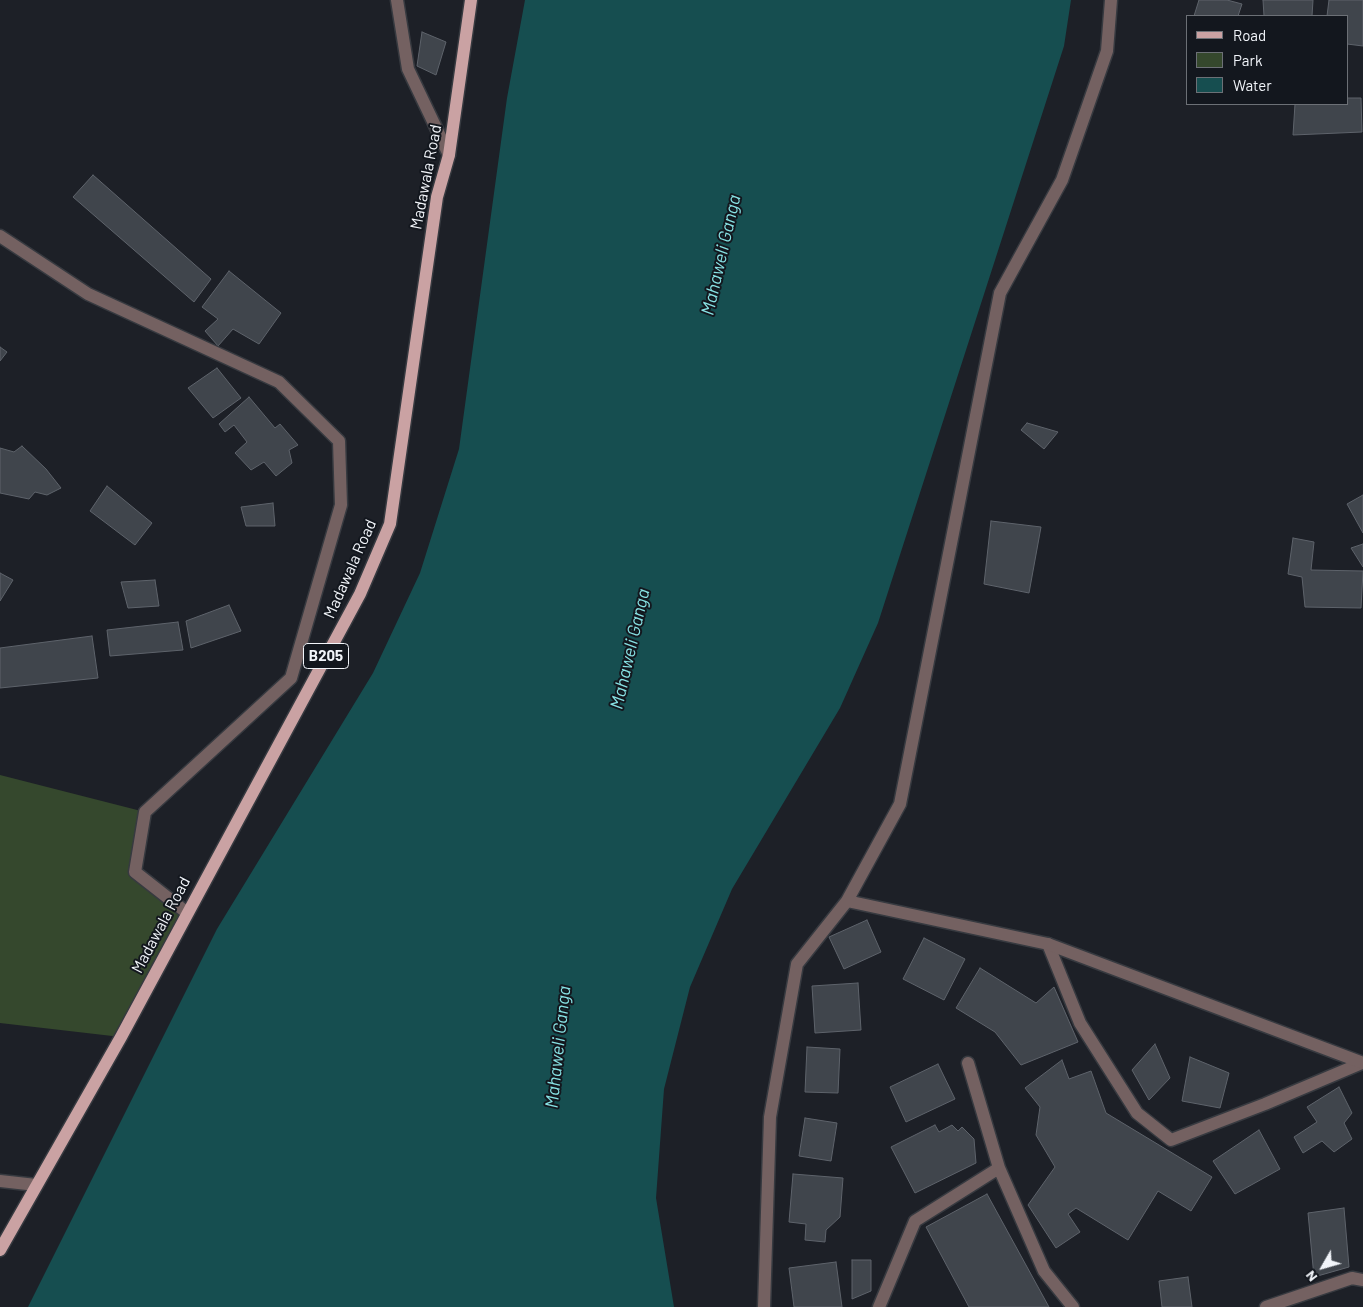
<!DOCTYPE html>
<style>
body{margin:0}
#map{position:relative;width:1363px;height:1307px;overflow:hidden;background:#1d2027;font-family:Barlow,sans-serif}
canvas{display:block}
.legend{position:absolute;left:1186px;top:15px;width:162px;height:90px;box-sizing:border-box;background:#13171e;border:1px solid #6c7076;margin:0;padding:6px 9px;list-style:none;font-size:15px;color:#f2f5fa}
.legend li{display:flex;align-items:center;gap:10px;height:25px}
.legend b{width:25px;border:1px solid #6c7076}
.north{position:absolute;left:1298px;top:1242px;width:50px;height:50px;-webkit-text-stroke:4px #13171e;paint-order:stroke;rotate:232deg;font-size:14px;font-weight:700;line-height:20px;text-align:center;color:#f2f5fa}
.north::after{content:'';display:block;margin:auto;width:18px;height:22px;background:#f2f5fa;clip-path:polygon(50% 0,100% 100%,50% 72%,0 100%)}
</style>
<div id="map">
<canvas width="1363" height="1307"></canvas>
<ul class="legend">
<li><b style="height:6px;background:#caa2a3"></b>Road</li>
<li><b style="height:14px;background:#35482d"></b>Park</li>
<li><b style="height:14px;background:#164e50"></b>Water</li>
</ul>
<div class="north">N</div>
</div>
<script>
const ctx = document.querySelector('canvas').getContext('2d');
ctx.lineJoin = 'round';
function fillPath(path, color) { ctx.fillStyle = color; ctx.fill(path, 'evenodd'); }
const toPath = rows => new Path2D(rows.map(r => 'M' + r).join(''));
function strokePath(path, color, width, dash) { ctx.strokeStyle = color; ctx.lineWidth = width; ctx.lineCap = dash ? 'butt' : 'round'; ctx.setLineDash(dash || []); ctx.stroke(path); }
function drawText(font, color, halo, rows, align = 'center') {
  ctx.font = font + ' Barlow,sans-serif'; ctx.lineWidth = 4; ctx.setLineDash([]); ctx.textBaseline = 'middle'; ctx.strokeStyle = halo; ctx.fillStyle = color; for (const [text, x, y, turn = 0] of rows) {
    ctx.save(); ctx.translate(x, y); ctx.rotate((+turn || 0) * Math.PI / 180); ctx.textAlign = isNaN(turn) ? turn : align; if (halo) ctx.strokeText(text, 0, 0); ctx.fillText(text, 0, 0); ctx.restore();
  }
}
fillPath(toPath([
 [0,775,145,812,135,872,186,912,121,1037,0,1023]
]), '#35482d');
fillPath(toPath([
 [525,0,1071,0,1064,46,878,623,840,708,732,889,690,987,664,1089,656,1198,674,1307,28,1307,217,929,373,673,420,573,459,449,507,98]
]), '#164e50');
const building = toPath([
 [1199,0,1227,0,1242,4,1238,16,1194,16,1199,0],
 [1263,0,1313,0,1312,16,1264,16,1263,0],
 [1329,0,1363,0,1363,46,1347,44,1347,16,1327,16,1329,0],
 [422,32,446,42,436,75,417,66,422,32],
 [1347,98,1361,98,1362,132,1293,135,1295,104,1347,104,1347,98],
 [93,175,211,279,194,302,73,197,93,175],
 [229,271,281,313,259,344,233,329,218,346,205,331,218,319,202,307,229,271],
 [0,347,7,352,0,361,0,347],
 [217,368,241,398,213,418,188,388,217,368],
 [249,397,275,428,280,424,298,445,289,450,292,463,276,476,264,462,251,470,235,453,247,442,234,425,225,432,219,424,249,397],
 [1027,423,1058,432,1044,449,1021,430,1027,423],
 [22,446,46,469,61,488,47,495,35,492,29,499,0,493,0,448,14,452,22,446],
 [107,486,152,523,135,545,90,511,107,486],
 [1363,495,1363,533,1347,504,1363,495],
 [273,503,275,526,246,526,241,507,273,503],
 [991,521,1041,527,1029,593,984,584,991,521],
 [1293,538,1314,542,1311,570,1363,571,1361,608,1305,607,1302,577,1288,574,1293,538],
 [1363,544,1363,567,1351,548,1363,544],
 [0,573,13,580,0,601,0,573],
 [155,580,159,606,128,608,121,582,155,580],
 [229,605,241,631,191,648,186,621,229,605],
 [178,622,183,650,110,656,107,630,178,622],
 [92,636,98,678,0,688,0,648,92,636],
 [867,920,881,952,844,969,829,937,867,920],
 [924,938,965,959,944,1000,903,979,924,938],
 [980,968,1036,1003,1054,987,1078,1042,1021,1065,995,1032,956,1008,980,968],
 [858,983,861,1030,815,1033,812,986,858,983],
 [1155,1044,1170,1078,1149,1100,1132,1070,1155,1044],
 [807,1047,840,1049,838,1093,805,1092,807,1047],
 [1190,1057,1229,1073,1220,1108,1182,1101,1190,1057],
 [1062,1060,1069,1079,1091,1071,1106,1113,1212,1177,1191,1211,1158,1191,1128,1240,1076,1208,1068,1214,1080,1232,1056,1248,1028,1205,1055,1167,1036,1135,1040,1107,1025,1088,1062,1060],
 [938,1064,955,1099,906,1122,890,1087,938,1064],
 [1339,1087,1352,1113,1344,1123,1352,1139,1334,1152,1322,1141,1303,1153,1294,1137,1317,1122,1307,1107,1339,1087],
 [805,1118,837,1123,831,1161,799,1156,805,1118],
 [935,1125,939,1132,952,1125,958,1131,962,1127,974,1139,976,1163,915,1193,891,1147,935,1125],
 [1259,1130,1280,1169,1235,1194,1213,1161,1259,1130],
 [793,1174,843,1178,840,1217,826,1230,825,1242,805,1240,806,1224,789,1222,793,1174],
 [987,1194,1049,1307,969,1307,926,1227,987,1194],
 [1344,1208,1349,1267,1314,1277,1308,1213,1344,1208],
 [852,1260,871,1260,871,1291,852,1299,852,1260],
 [836,1262,842,1307,794,1307,789,1268,836,1262],
 [1188,1277,1192,1307,1162,1307,1159,1281,1188,1277]
]);
fillPath(building, '#40454c');
strokePath(building, '#5e636b', 1);
const lane = toPath([
 [1048,944,1080,1023,1137,1113,1171,1140,1265,1104,1362,1063]
]);
const street = toPath([
 [397,0,408,69,449,155],
 [0,236,88,294,279,382,339,441,341,505,291,678,145,812,135,872,186,912],
 [847,901,1048,944,1363,1063],
 [968,1063,999,1168,1044,1271,1073,1307],
 [0,1181,36,1185],
 [764,1307,770,1117,797,964,847,901,900,804,1000,293,1062,180,1107,51,1111,0],
 [879,1307,915,1221,999,1168],
 [1266,1307,1352,1278,1363,1280]
]);
const primary = toPath([
 [0,1250,121,1037,360,594,390,524,437,197,449,155,471,0]
]);
strokePath(lane, '#373a40', 15);
strokePath(street, '#373a40', 15);
strokePath(primary, '#373a40', 15);
strokePath(lane, '#746161', 12);
strokePath(street, '#746161', 12);
strokePath(primary, '#caa2a3', 12);
for (const [x, y, w] of [
 [326,656,45]
]) { const box = new Path2D(); box.roundRect(x - w / 2, y - 12.5, w, 25, 4); ctx.fillStyle = '#13171e'; ctx.fill(box); strokePath(box, '#f2f5fa', 1); }
drawText('bold 15px', '#f2f5fa', null, [
 ["B205",326,656]
]);
drawText('16px', '#f2f5fa', '#13171e', [
 ["Madawala Road",426,177,-79],
 ["Madawala Road",350,569,-66],
 ["Madawala Road",161,925,-62]
]);
drawText('italic 18px', '#88e3e5', '#13171e', [
 ["Mahaweli Ganga",721,255,-77],
 ["Mahaweli Ganga",630,649,-77],
 ["Mahaweli Ganga",558,1047,-84]
]);
</script>
